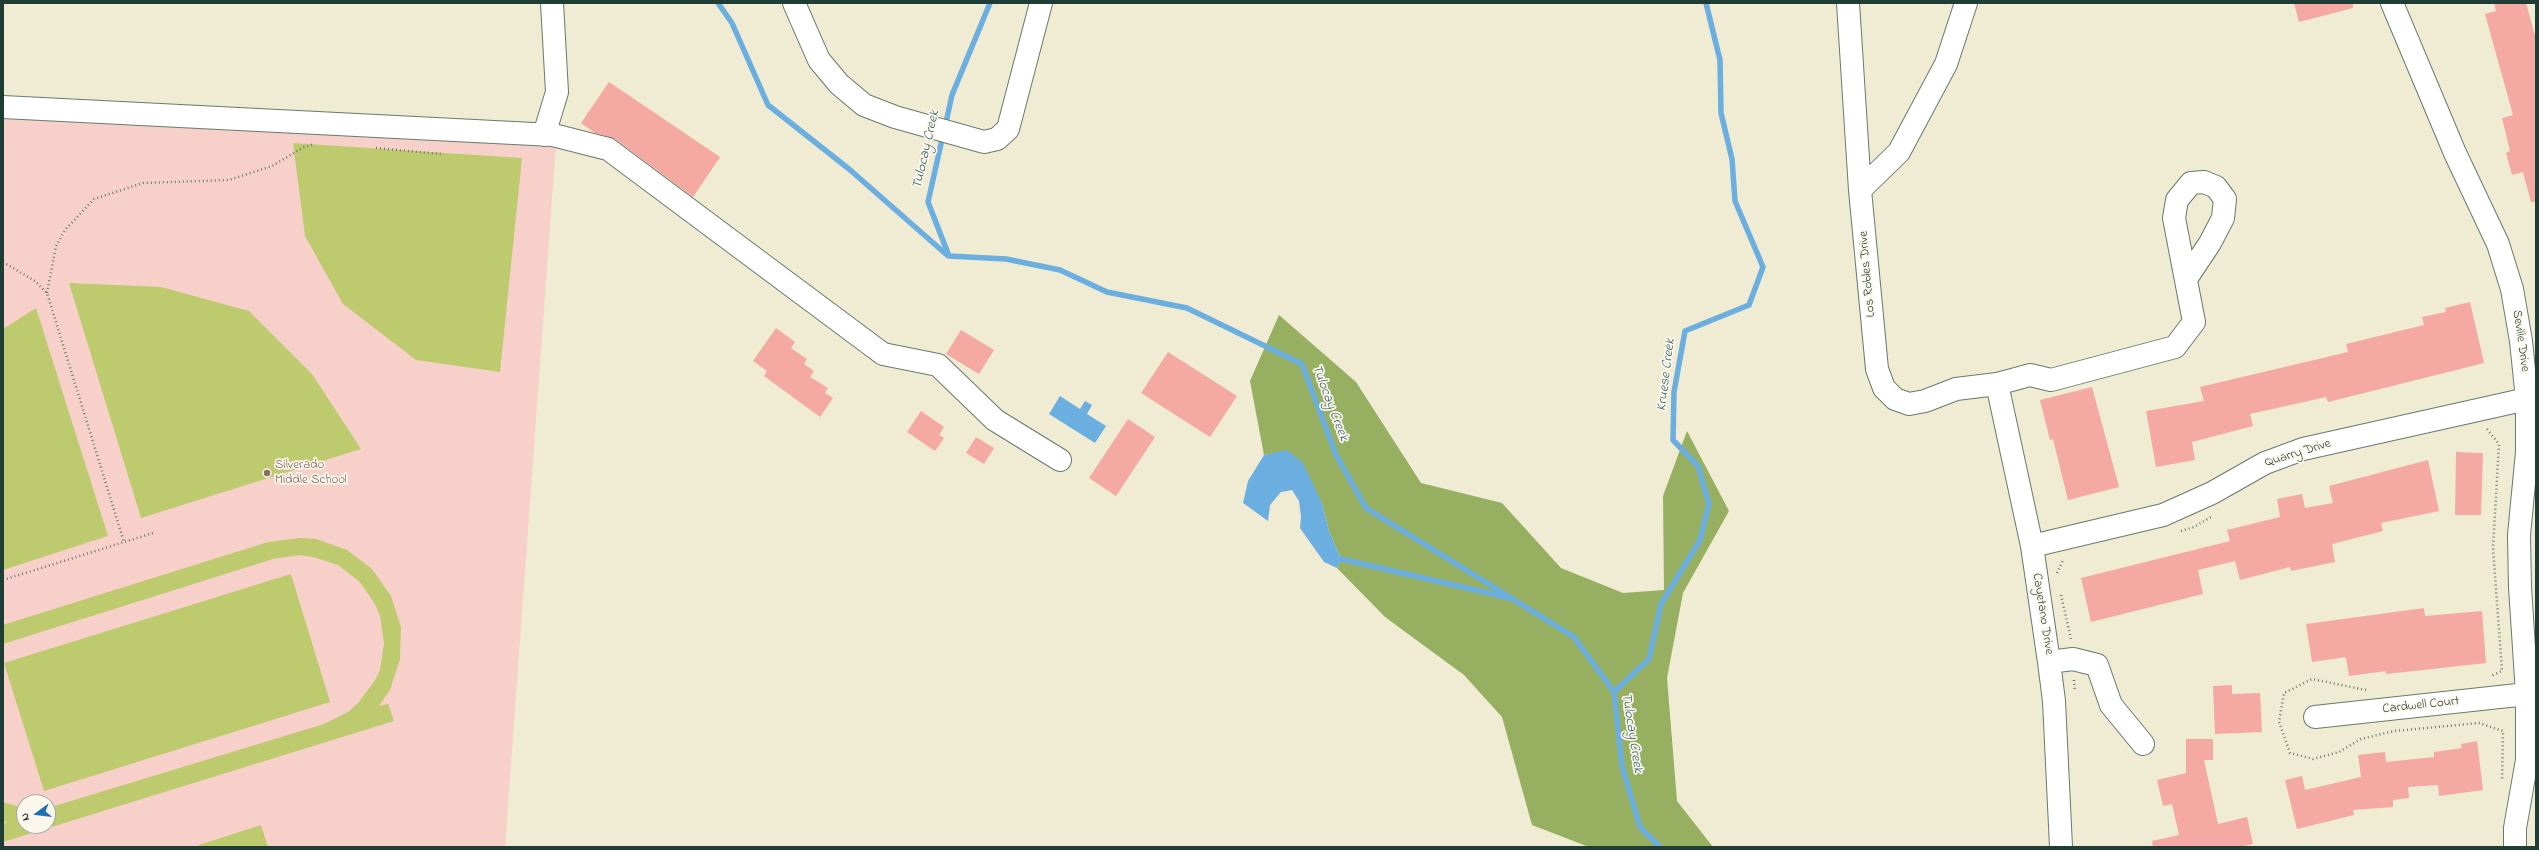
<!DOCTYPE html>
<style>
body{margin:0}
#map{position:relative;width:2539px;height:850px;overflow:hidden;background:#f0ebd3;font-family:"Indie Flower",sans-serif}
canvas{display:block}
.frame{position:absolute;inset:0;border:4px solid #1f3d34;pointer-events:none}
.north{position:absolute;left:16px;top:794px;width:40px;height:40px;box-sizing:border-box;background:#fbf7ec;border:1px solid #a3ada2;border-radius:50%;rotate:255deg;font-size:11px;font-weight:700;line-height:16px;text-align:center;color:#1f3d34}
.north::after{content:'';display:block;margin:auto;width:14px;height:18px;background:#1f6fb2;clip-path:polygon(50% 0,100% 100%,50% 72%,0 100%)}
</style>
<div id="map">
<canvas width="2539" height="850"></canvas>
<div class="frame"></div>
<div class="north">N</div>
</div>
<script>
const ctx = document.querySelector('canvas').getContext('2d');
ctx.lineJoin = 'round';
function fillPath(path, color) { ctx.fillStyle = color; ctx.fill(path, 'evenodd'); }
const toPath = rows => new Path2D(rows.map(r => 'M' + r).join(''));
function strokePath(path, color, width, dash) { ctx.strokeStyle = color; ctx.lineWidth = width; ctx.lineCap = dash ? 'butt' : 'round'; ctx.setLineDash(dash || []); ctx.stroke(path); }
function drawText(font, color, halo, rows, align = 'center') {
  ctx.font = font + ' "Indie Flower",sans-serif'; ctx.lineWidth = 3.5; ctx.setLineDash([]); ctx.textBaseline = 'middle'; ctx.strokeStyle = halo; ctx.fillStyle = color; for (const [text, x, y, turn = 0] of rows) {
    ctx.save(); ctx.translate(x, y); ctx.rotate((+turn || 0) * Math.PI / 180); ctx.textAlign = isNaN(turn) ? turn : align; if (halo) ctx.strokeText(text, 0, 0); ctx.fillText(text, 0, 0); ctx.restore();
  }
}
fillPath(toPath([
 [3,114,556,144,505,847,3,847],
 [24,802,48,802,48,826,24,826]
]), '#f7d0ca');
fillPath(toPath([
 [293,143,522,158,500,372,416,360,343,304,305,236],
 [69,283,161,287,249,311,312,374,361,449,141,518],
 [36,308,108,536,3,570,3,329],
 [300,538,316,539,347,550,372,569,391,596,401,627,400,659,390,690,379,706,388,704,394,721,3,842,3,824,7,822,3,821,3,802,24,808,24,826,48,826,48,808,324,724,348,712,358,703,374,682,380,670,384,643,380,616,375,604,360,582,338,565,313,557,300,555,273,559,3,644,3,625,6,624,268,542],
 [291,574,330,702,44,791,4,663],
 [261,825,268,847,200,847,199,845]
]), '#bdcb6e');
fillPath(toPath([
 [1279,315,1356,382,1421,483,1502,503,1561,568,1623,593,1664,590,1663,496,1687,431,1729,511,1683,593,1667,678,1677,801,1713,847,1589,847,1532,825,1502,717,1464,675,1385,617,1337,568,1341,559,1329,531,1322,503,1287,451,1264,455,1250,381]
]), '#96af61');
fillPath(toPath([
 [1060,396,1080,409,1085,401,1092,405,1087,414,1106,426,1095,443,1049,414],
 [1287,450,1303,463,1322,503,1329,531,1341,559,1337,568,1324,562,1300,528,1301,517,1299,501,1292,490,1281,492,1270,505,1268,521,1243,503,1248,481,1264,455]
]), '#6baee0');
strokePath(toPath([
 [718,3,732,23,768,105,849,169,947,255],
 [945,127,952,95,990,3],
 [943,135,928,202,949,256,1006,259,1060,270,1107,292,1187,308,1302,364,1336,455,1366,508,1574,637,1614,692,1622,766,1640,827,1660,847],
 [1341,559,1510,598],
 [1614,692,1649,659,1661,604,1700,540,1709,504,1698,466,1673,440,1674,392,1685,331,1749,305,1763,267,1735,201,1732,159,1721,113,1720,60,1706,3]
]), '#6baee0', 5.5);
fillPath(toPath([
 [2294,3,2353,3,2353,8,2299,22],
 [2494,3,2526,3,2536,39,2536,202,2531,202,2523,172,2512,175,2506,153,2510,151,2502,118,2513,115,2485,14,2496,11],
 [609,82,720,157,693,197,615,139,595,133,581,123],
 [2470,302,2484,363,2328,402,2326,397,2250,414,2253,426,2192,442,2195,460,2156,467,2146,411,2204,401,2200,387,2348,352,2346,344,2424,325,2422,317,2446,312,2445,308],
 [776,328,795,342,791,348,807,359,804,364,814,371,810,377,828,388,825,393,833,398,820,417,764,376,767,371,753,361],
 [961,330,994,350,979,374,946,354],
 [1168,352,1237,396,1210,437,1141,393],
 [2092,387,2119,487,2068,500,2053,439,2050,440,2040,400],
 [921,411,944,427,939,435,944,438,935,451,907,432],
 [1128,419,1155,437,1116,496,1089,478],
 [976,437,994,448,984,464,966,453],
 [2456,452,2483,453,2481,515,2455,515],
 [2428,460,2439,511,2381,523,2383,531,2332,544,2335,562,2291,571,2290,567,2240,580,2235,561,2198,570,2203,594,2091,622,2081,578,2230,541,2227,530,2280,517,2277,499,2302,494,2305,508,2333,503,2329,486],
 [2424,608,2425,616,2482,611,2486,663,2386,674,2386,671,2349,676,2346,657,2312,662,2306,624],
 [2232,685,2232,694,2260,693,2262,732,2215,734,2213,686],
 [2186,739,2213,739,2213,760,2204,760,2218,824,2247,817,2253,844,2239,847,2153,847,2152,841,2179,835,2172,804,2163,806,2157,780,2186,773],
 [2477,741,2483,790,2439,796,2438,785,2408,787,2409,798,2393,800,2393,807,2353,810,2354,815,2297,829,2285,780,2302,776,2305,790,2361,777,2358,755,2385,752,2386,762,2434,757,2434,752,2462,748,2461,744]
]), '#f4aaa2');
const minor = toPath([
 [794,3,819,60,839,84,864,105,895,117,984,142,997,139,1008,129,1041,3],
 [1848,3,1860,190,1877,369,1884,388,1895,399,1909,404,1925,401,1956,389,1997,384,2030,375,2051,380,2175,347,2194,322,2174,218,2177,200,2191,183,2204,182,2216,187,2225,199,2223,218,2210,243,2186,279],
 [2392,3,2455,153,2498,244,2512,289,2521,341,2527,399,2527,452,2519,535,2520,587,2527,694,2527,760,2515,828,2515,847],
 [3,107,553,135,608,149,883,354,938,365,995,420,1060,460],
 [544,135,557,92,552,3],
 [1860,190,1899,152,1946,64,1966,3],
 [1997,384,2032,546,2049,662,2054,701,2061,847],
 [2032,546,2163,515,2212,493,2265,463,2303,449,2527,399],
 [2049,662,2073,659,2097,665,2111,705,2143,744],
 [2315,717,2527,694]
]);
strokePath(minor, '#687a6c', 24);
strokePath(toPath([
 [376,148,441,154],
 [3,262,35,281,47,293,124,542],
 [47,293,56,246,65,230,94,199,143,183,229,180,272,166,304,147,315,144],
 [2487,429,2499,444,2493,548,2502,671,2491,676],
 [2181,531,2194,527,2211,517],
 [2057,573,2063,560],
 [3,580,153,533],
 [2061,595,2071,639],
 [2074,680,2075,691],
 [2366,690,2312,679,2284,693,2279,722,2290,753,2313,759,2339,752,2361,739,2394,731,2479,723,2503,731,2502,781]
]), '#687a6c', 2.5, [1, 3]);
strokePath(minor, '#fff', 22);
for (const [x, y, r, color] of [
 [267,473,4,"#8d6e63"]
]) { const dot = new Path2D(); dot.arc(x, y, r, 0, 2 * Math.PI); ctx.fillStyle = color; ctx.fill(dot); strokePath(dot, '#fbf7ec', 1.5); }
drawText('13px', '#1f3d34', '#fbf7ec', [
 ["Los Robles Drive",1868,274,-95],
 ["Seville Drive",2520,341,82],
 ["Quarry Drive",2298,454,-17],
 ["Cayetano Drive",2042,614,81],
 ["Cardwell Court",2421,706,-6]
]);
drawText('13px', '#785e54', '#fbf7ec', [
 ["Silverado",275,466],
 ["Middle School",275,481]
], 'left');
drawText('italic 14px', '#365f68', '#fbf7ec', [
 ["Tulocay Creek",927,150,-77],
 ["Kruese Creek",1667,375,-83],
 ["Tulocay Creek",1329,403,69],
 ["Tulocay Creek",1631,733,81]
]);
</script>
